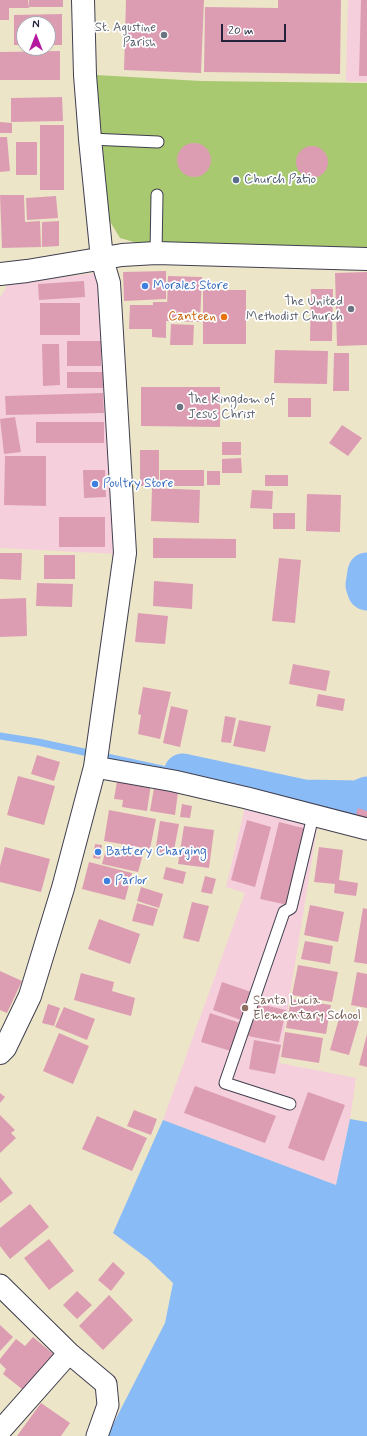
<!DOCTYPE html>
<style>
body{margin:0}
#map{position:relative;width:367px;height:1436px;overflow:hidden;background:#ede5c8;font-family:Mynerve,sans-serif}
canvas{display:block}
.north{position:absolute;left:16px;top:16px;width:40px;height:40px;box-sizing:border-box;background:#fff;border:1px solid #a7a7b1;border-radius:50%;rotate:0deg;font-size:11px;font-weight:700;line-height:16px;text-align:center;color:#22223b}
.north::after{content:'';display:block;margin:auto;width:14px;height:18px;background:#b5179e;clip-path:polygon(50% 0,100% 100%,50% 72%,0 100%)}
.scale{position:absolute;left:221px;top:24px;width:65px;height:18px;box-sizing:border-box;border:2px solid #22223b;border-top:0;padding-left:5px;font-size:12px;line-height:14px;white-space:nowrap;color:#22223b;-webkit-text-stroke:3px #fff;paint-order:stroke}
</style>
<div id="map">
<canvas width="367" height="1436"></canvas>
<div class="north">N</div>
<div class="scale">20 m</div>
</div>
<script>
const ctx = document.querySelector('canvas').getContext('2d');
ctx.lineJoin = 'round';
function fillPath(path, color) { ctx.fillStyle = color; ctx.fill(path, 'evenodd'); }
const toPath = rows => new Path2D(rows.map(r => 'M' + r).join(''));
function strokePath(path, color, width, dash) { ctx.strokeStyle = color; ctx.lineWidth = width; ctx.lineCap = dash ? 'butt' : 'round'; ctx.setLineDash(dash || []); ctx.stroke(path); }
function drawText(font, color, halo, rows, align = 'center') {
  ctx.font = font + ' Mynerve,sans-serif'; ctx.lineWidth = 3.5; ctx.setLineDash([]); ctx.textBaseline = 'middle'; ctx.strokeStyle = halo; ctx.fillStyle = color; for (const [text, x, y, turn = 0] of rows) {
    ctx.save(); ctx.translate(x, y); ctx.rotate((+turn || 0) * Math.PI / 180); ctx.textAlign = isNaN(turn) ? turn : align; if (halo) ctx.strokeText(text, 0, 0); ctx.fillText(text, 0, 0); ctx.restore();
  }
}
fillPath(toPath([
 [348,0,367,0,367,82,346,81],
 [95,273,101,284,117,554,0,548,0,298,8,284],
 [246,803,318,822,279,1063,356,1078,350,1119,336,1185,163,1120,245,893,226,887]
]), '#f5cfdc');
fillPath(toPath([
 [96,75,201,81,367,83,367,248,141,244,120,238,109,220,100,139]
]), '#a9c971');
fillPath(toPath([
 [350,1119,367,1122,367,1436,107,1436,165,1323,173,1283,148,1259,113,1233,163,1120,336,1185]
]), '#89bbf6');
strokePath(toPath([
 [0,736,38,742,162,769]
]), '#89bbf6', 7);
strokePath(toPath([
 [367,572,365,585,367,591],
 [183,773,304,799,358,800,367,796]
]), '#89bbf6', 39);
fillPath(toPath([
 [0,0,28,0,29,8,9,8,9,20,0,20],
 [29,0,63,0,63,7,29,7],
 [126,0,204,0,201,73,124,70],
 [278,0,341,0,340,74,204,72,205,7,278,8],
 [361,0,367,0,367,76,359,76],
 [62,14,62,45,48,45,48,24,24,24,24,45,14,45,14,15],
 [60,51,60,80,0,80,0,52],
 [62,97,63,121,11,122,11,98],
 [0,122,12,123,12,133,0,133],
 [40,125,64,125,64,190,40,190],
 [0,137,7,137,10,171,0,172],
 [16,142,37,142,37,175,16,175],
 '177 160a17 17 0 1 1 34 0a17 17 0 1 1-34 0Z',
 '296 162a16 16 0 1 1 32 0a16 16 0 1 1-32 0Z',
 [0,195,24,195,25,222,40,221,41,247,2,248],
 [56,196,58,218,27,220,26,198],
 [59,221,59,246,42,247,42,222],
 [166,271,166,299,124,301,123,272],
 [367,272,367,345,337,346,335,273],
 [168,276,202,277,200,322,166,321,166,338,152,337,152,329,129,329,130,305,153,305,153,302,167,302,167,307],
 [84,281,85,297,39,300,38,284],
 [311,289,333,289,332,341,310,341],
 [203,290,246,290,246,344,203,344],
 [40,303,80,303,80,335,40,335],
 [171,324,194,325,193,345,170,345],
 [67,341,101,341,101,366,67,366],
 [42,344,59,344,60,385,43,386],
 [275,350,328,351,327,384,274,383],
 [334,353,349,353,349,391,333,391],
 [67,372,103,372,103,388,67,388],
 [141,387,220,387,220,427,141,426],
 [103,393,104,413,6,415,5,396],
 [288,398,311,398,311,417,288,417],
 [15,417,21,452,4,454,0,419],
 [36,422,104,422,104,443,36,443],
 [342,425,362,438,348,456,329,443],
 [222,442,241,442,241,455,222,455],
 [140,450,159,450,159,486,140,486],
 [5,456,46,456,46,506,4,505],
 [241,458,242,473,222,473,222,459],
 [83,470,105,470,106,497,84,498],
 [160,470,204,470,204,486,160,486],
 [207,471,220,471,220,485,207,485],
 [265,475,288,475,288,486,265,486],
 [152,488,200,490,199,523,151,521],
 [252,490,273,491,272,509,250,508],
 [307,494,341,495,340,532,306,531],
 [273,513,295,513,295,529,273,529],
 [59,517,105,517,105,547,59,547],
 [153,538,236,539,236,558,153,558],
 [0,553,22,553,21,580,0,579],
 [44,555,75,555,75,579,44,579],
 [279,558,301,560,295,623,272,621],
 [154,581,193,584,192,609,153,606],
 [37,583,73,584,72,607,36,606],
 [26,598,27,636,0,637,0,599],
 [138,613,168,616,165,644,135,642],
 [293,664,330,671,326,691,289,684],
 [143,687,171,692,160,739,138,734,141,715,138,714],
 [318,694,345,699,343,711,316,706],
 [171,706,188,710,180,747,163,743],
 [225,716,236,718,231,743,221,742],
 [239,720,271,726,265,752,233,746],
 [37,755,60,762,54,781,31,774],
 [18,776,55,786,44,825,7,815],
 [117,781,151,784,147,811,122,807,123,800,114,799],
 [154,788,178,792,175,815,150,811],
 [182,804,192,806,190,818,180,817],
 [358,808,367,811,367,822,355,818],
 [109,810,156,819,150,849,104,841],
 [247,820,271,827,255,887,231,880],
 [160,821,179,824,173,855,155,853],
 [279,822,307,829,288,905,260,899],
 [184,826,214,830,209,868,178,864],
 [95,844,102,845,100,859,93,858],
 [107,846,143,854,138,872,102,864],
 [5,847,50,859,41,892,0,882,0,866],
 [319,847,343,850,339,880,358,883,356,896,334,893,335,884,314,882],
 [89,862,132,873,125,900,82,889],
 [166,867,186,872,183,884,163,879],
 [205,876,216,879,212,894,201,892],
 [141,887,163,894,159,908,137,901],
 [192,902,209,906,199,942,183,938],
 [137,903,158,909,153,926,132,921],
 [310,905,344,912,338,942,304,935],
 [363,908,367,909,367,964,354,962],
 [99,919,140,934,130,964,88,949],
 [305,941,333,946,330,964,301,959],
 [298,965,338,972,332,1002,292,995],
 [0,971,22,981,7,1013,0,1010],
 [357,972,367,974,367,1008,351,1005],
 [81,973,114,982,112,991,135,998,131,1016,74,1000],
 [222,982,254,993,244,1021,213,1010],
 [291,999,331,1005,326,1034,286,1028],
 [255,1003,286,1010,279,1042,248,1036],
 [48,1004,60,1008,54,1026,42,1023],
 [64,1007,95,1019,87,1040,55,1027],
 [210,1013,243,1024,234,1052,201,1042],
 [340,1015,359,1021,349,1055,330,1050],
 [285,1032,323,1038,319,1063,281,1057],
 [59,1033,89,1046,73,1084,43,1071],
 [367,1034,367,1067,359,1065],
 [254,1040,281,1045,275,1074,249,1069],
 [195,1086,276,1116,265,1143,184,1113],
 [308,1092,345,1105,324,1161,288,1148],
 [0,1093,5,1097,0,1103],
 [134,1110,157,1119,151,1135,127,1126],
 [0,1115,15,1130,11,1133,16,1138,0,1153],
 [97,1116,147,1138,132,1171,82,1149],
 [0,1177,13,1193,0,1203],
 [30,1204,49,1227,10,1259,0,1246,0,1228],
 [49,1239,74,1271,49,1290,24,1258],
 [113,1262,125,1273,111,1291,98,1280],
 [77,1291,92,1305,77,1319,63,1305],
 [109,1295,133,1320,103,1350,79,1326],
 [0,1325,13,1337,0,1351],
 [33,1337,57,1357,27,1393,3,1374,6,1369,0,1363,0,1359,16,1339,25,1346],
 [41,1403,70,1423,61,1436,17,1436]
]), '#dc9db3');
const lane = toPath([
 [90,139,158,142],
 [156,253,157,195],
 [290,1104,225,1083,284,912,291,908,313,816]
]);
const street = toPath([
 [95,767,174,781,247,798,367,829],
 [0,1285,69,1353,106,1384,108,1405,97,1436],
 [0,1431,69,1353]
]);
const secondary = toPath([
 [0,274,27,271,122,255,156,253,367,259],
 [0,1053,5,1048,30,996,63,888,95,767,125,553,109,283,102,259,90,139,85,75,83,0]
]);
strokePath(lane, '#403f50', 13);
strokePath(street, '#403f50', 23);
strokePath(secondary, '#403f50', 24);
strokePath(lane, '#fff', 11);
strokePath(street, '#fff', 21);
strokePath(secondary, '#fff', 22);
for (const [x, y, r, color] of [
 [164,35,4,"#6b7280"],
 [236,180,4,"#5c6f8a"],
 [145,286,4,"#3f7fe0"],
 [351,309,4,"#6b7280"],
 [224,317,4,"#e8710a"],
 [180,407,4,"#6b7280"],
 [95,484,4,"#3f7fe0"],
 [98,852,4,"#3f7fe0"],
 [107,881,4,"#3f7fe0"],
 [245,1008,4,"#8d6e63"]
]) { const dot = new Path2D(); dot.arc(x, y, r, 0, 2 * Math.PI); ctx.fillStyle = color; ctx.fill(dot); strokePath(dot, '#fff', 1.5); }
drawText('13px', '#5b616d', '#fff', [
 ["St. Agustine",156,28],
 ["Parish",156,43],
 ["The United",343,302],
 ["Methodist Church",343,317],
 ["The Kingdom of",188,400,"left"],
 ["Jesus Christ",188,415,"left"]
], 'right');
drawText('13px', '#4e5e75', '#fff', [
 ["Church Patio",244,180]
], 'left');
drawText('13px', '#366cbe', '#fff', [
 ["Morales Store",153,286],
 ["Poultry Store",103,484],
 ["Battery Charging",106,852],
 ["Parlor",115,881]
], 'left');
drawText('13px', '#c56008', '#fff', [
 ["Canteen",216,317]
], 'right');
drawText('13px', '#785e54', '#fff', [
 ["Santa Lucia",253,1001],
 ["Elementary School",253,1016]
], 'left');
</script>
